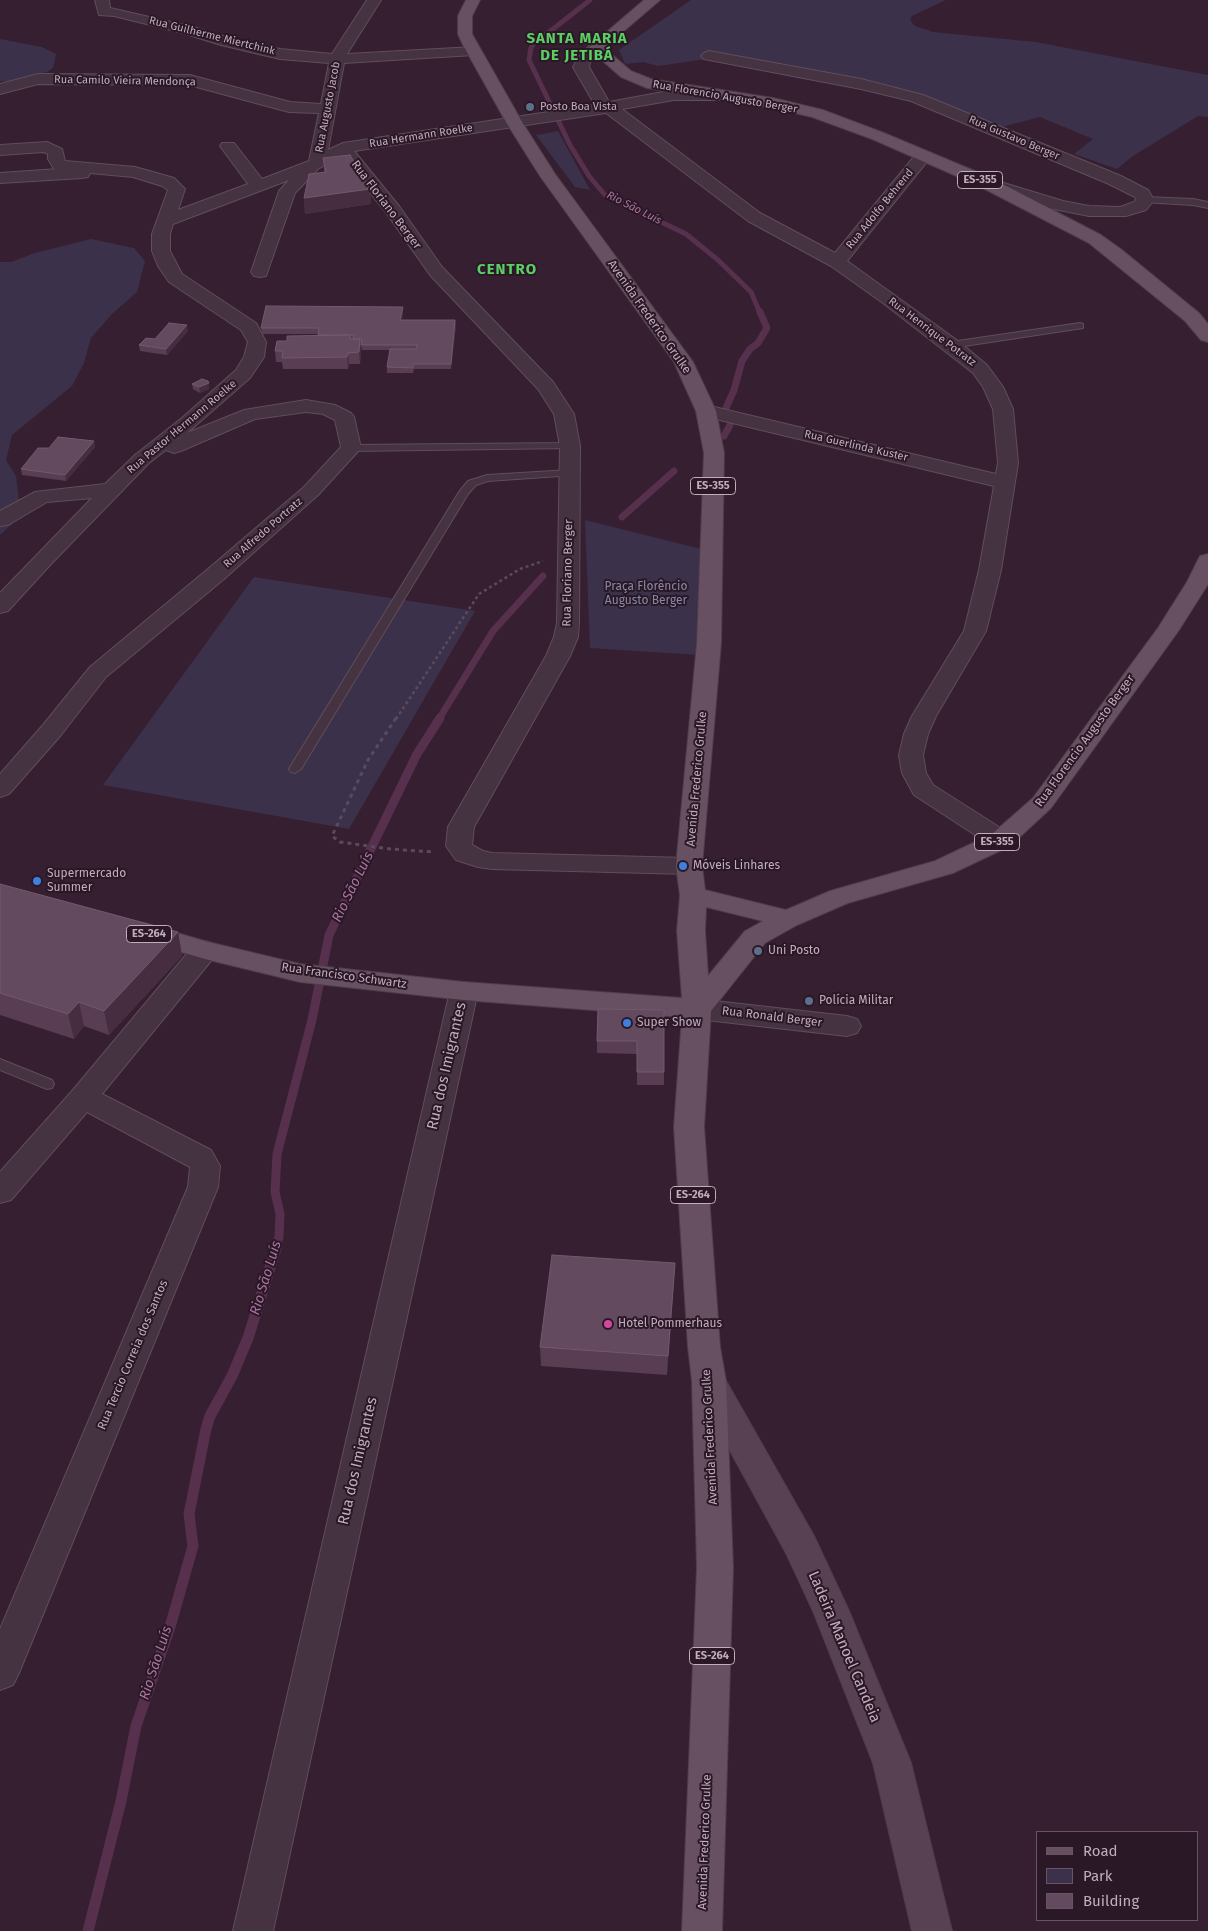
<!DOCTYPE html>
<meta charset="utf-8">
<style>
body{margin:0}
#map{position:relative;width:1208px;height:1931px;overflow:hidden;background:#351f30;font-family:"Fira Sans",sans-serif}
canvas{display:block}
.legend{position:absolute;left:1036px;top:1831px;width:162px;height:90px;box-sizing:border-box;background:#2a1826;border:1px solid #675362;margin:0;padding:6px 9px;list-style:none;font-size:15px;color:#c3acbd}
.legend li{display:flex;align-items:center;gap:10px;height:25px}
.legend b{width:25px;border:1px solid #675362}
</style>
<div id="map">
<canvas width="1208" height="1931"></canvas>
<ul class="legend">
<li><b style="height:6px;background:#665061"></b>Road</li>
<li><b style="height:14px;background:#3c314a"></b>Park</li>
<li><b style="height:14px;background:#644a5e"></b>Building</li>
</ul>
</div>
<script>
const ctx = document.querySelector('canvas').getContext('2d');
ctx.lineJoin = 'round';
function fillPath(path, color) { ctx.fillStyle = color; ctx.fill(path, 'evenodd'); }
const toPath = rows => new Path2D(rows.map(r => 'M' + r).join(''));
function strokePath(path, color, width, dash) { ctx.strokeStyle = color; ctx.lineWidth = width; ctx.lineCap = dash ? 'butt' : 'round'; ctx.setLineDash(dash || []); ctx.stroke(path); }
function drawText(font, color, halo, rows, align = 'center') {
  ctx.font = font + ' "Fira Sans",sans-serif'; ctx.lineWidth = 4; ctx.setLineDash([]); ctx.textBaseline = 'middle'; ctx.strokeStyle = halo; ctx.fillStyle = color; for (const [text, x, y, turn = 0] of rows) {
    ctx.save(); ctx.translate(x, y); ctx.rotate((+turn || 0) * Math.PI / 180); ctx.textAlign = isNaN(turn) ? turn : align; if (halo) ctx.strokeText(text, 0, 0); ctx.fillText(text, 0, 0); ctx.restore();
  }
}
fillPath(toPath([
 [691,0,946,0,912,16,910,20,915,26,933,32,1036,42,1208,75,1208,117,1198,116,1133,156,1117,169,1074,154,1093,139,1040,117,994,129,899,95,814,81,721,57,658,66,643,62,625,64,619,50],
 [0,39,42,47,56,54,53,68,47,72,10,82,0,81],
 [558,131,590,190,575,187,536,135],
 [91,239,134,248,145,261,137,292,112,314,91,338,84,363,72,386,12,435,6,460,16,476,21,516,0,535,0,262,11,262,35,253],
 [585,520,705,550,699,655,590,648],
 [254,577,475,611,349,829,103,785]
]), '#3c314a');
strokePath(toPath([
 [590,0,548,33,536,40,531,48,529,60,570,145,589,176,605,195,686,234,718,260,751,292,760,313]
]), '#57304e', 5);
strokePath(toPath([
 [726,408,734,390,742,361,750,349,758,343,767,328,760,312],
 [724,436,730,425],
 [622,517,674,471],
 [439,719,493,631,543,576]
]), '#57304e', 7);
strokePath(toPath([
 [276,1246,279,1237,280,1214,275,1192,277,1154,312,1020,329,935,417,754,440,718]
]), '#57304e', 9);
strokePath(toPath([
 [88,1931,121,1801,136,1726,170,1627,193,1546,189,1514,206,1429,210,1416,232,1376,248,1338,277,1245]
]), '#57304e', 11);
const lane = toPath([
 [1145,197,1193,199,1208,202,1208,208,1193,205,1142,202,1141,200,1145,197],
 [1080,323,1083,324,1083,328,951,348,946,345,951,342,1080,323],
 [570,443,574,444,574,448,351,451,346,448,351,445,570,443],
 [570,470,575,473,574,475,488,481,476,485,468,494,301,769,295,773,291,772,289,769,459,492,468,481,487,475,570,470],
 [0,1059,52,1080,54,1084,52,1088,47,1089,0,1070,0,1059]
]);
const street = toPath([
 [95,0,109,0,110,8,193,27,230,38,280,49,332,54,367,0,381,0,347,54,474,47,479,48,481,51,479,54,474,55,344,63,328,150,343,143,595,105,573,67,578,58,590,45,600,45,602,48,590,62,589,67,609,102,674,90,723,92,725,95,723,98,717,100,674,100,622,109,760,213,835,253,917,153,929,153,931,156,929,159,847,261,958,341,987,365,1003,387,1013,409,1018,463,1001,570,986,631,936,716,928,734,923,755,926,773,933,785,1010,834,1014,840,1010,846,1001,848,992,846,914,795,902,773,899,755,904,734,912,716,964,631,979,570,994,486,699,415,696,411,699,407,706,405,996,474,998,463,993,409,983,387,973,373,883,303,831,266,748,221,606,113,354,151,399,206,442,267,553,382,574,414,580,446,579,623,578,637,570,656,474,827,472,845,483,851,492,853,689,858,698,860,702,866,698,872,689,874,492,869,478,867,456,860,446,846,448,827,546,656,554,637,557,623,560,446,554,414,538,389,430,275,387,214,341,156,318,169,295,193,266,276,260,277,254,276,251,272,279,191,289,180,173,224,170,234,170,251,182,274,256,323,266,342,264,357,250,378,187,433,244,410,306,400,335,405,351,413,354,417,361,448,318,495,224,579,106,677,61,735,9,794,0,797,0,774,43,725,90,667,208,569,304,487,341,447,335,420,323,414,306,412,255,419,181,451,174,453,166,450,149,463,51,564,8,611,0,613,0,593,92,498,47,502,8,525,0,526,0,511,35,492,105,484,135,455,182,418,236,370,244,357,248,342,241,330,169,282,158,266,152,251,152,234,168,190,162,186,133,177,90,173,88,177,82,178,0,183,0,173,58,169,54,169,48,159,48,154,44,152,0,155,0,145,47,142,62,149,65,161,135,167,174,178,185,189,178,210,248,184,220,146,222,143,234,143,262,179,309,161,319,113,289,112,189,85,38,84,0,94,0,84,38,74,190,75,290,102,321,104,329,63,280,59,221,45,183,33,114,16,99,15,95,0],
 [709,51,861,79,923,95,1121,176,1148,190,1154,200,1146,210,1126,216,1089,216,1054,209,978,186,976,182,978,178,984,177,1063,201,1089,206,1120,207,1134,202,1136,200,1135,197,1109,184,911,101,861,89,704,59,701,56,704,53,709,51],
 [205,941,215,944,219,950,215,956,102,1094,211,1150,220,1166,218,1187,19,1673,13,1685,0,1690,0,1629,188,1187,190,1167,87,1112,11,1200,0,1203,0,1172,73,1090,195,944,205,941],
 [464,982,474,984,478,991,273,1931,233,1931,450,991,454,984,464,982],
 [697,999,847,1016,857,1019,861,1026,857,1033,847,1036,697,1019,687,1016,683,1009,687,1002,697,999]
]);
const secondary = toPath([
 [709,1368,721,1372,814,1536,849,1611,911,1763,952,1931,912,1931,873,1763,813,1611,787,1555,692,1381,697,1372,709,1368]
]);
const primary = toPath([
 [466,0,480,0,472,16,472,34,522,122,555,174,693,362,716,411,724,453,721,643,702,866,705,890,786,910,830,891,935,861,992,834,1033,798,1158,628,1187,582,1200,556,1208,554,1208,584,1179,630,1051,808,1010,846,953,873,848,903,797,925,765,943,711,1011,704,1127,720,1347,726,1381,733,1568,722,1931,682,1931,697,1568,692,1381,688,1347,674,1127,682,1017,464,1000,300,982,205,959,133,938,129,932,133,926,143,923,208,942,300,964,464,982,682,998,677,931,680,895,676,866,697,643,704,453,696,411,674,362,540,176,506,122,463,45,458,34,458,16,466,0],
 [706,907,763,921,745,931,708,976,705,931,706,907],
 [644,0,660,0,604,48,631,71,651,79,773,98,823,110,884,133,989,177,1101,235,1122,250,1199,313,1208,324,1208,342,1201,340,1185,321,1089,243,977,185,872,139,812,117,773,108,647,88,621,77,588,48,644,0]
]);
strokePath(lane, '#614d5c', 2);
strokePath(street, '#614d5c', 2);
strokePath(secondary, '#4f3c4a', 2);
strokePath(primary, '#4f3c4a', 2);
strokePath(toPath([
 [396,719,479,594,520,569,543,561]
]), '#5a4a5e', 2.5, [3, 3]);
strokePath(toPath([
 [396,718,368,760,332,836,340,842,390,849,434,852]
]), '#5a4a5e', 3, [4, 4]);
fillPath(lane, '#453341');
fillPath(street, '#453341');
fillPath(secondary, '#584152');
fillPath(primary, '#665061');
fillPath(toPath([
 [323,158,370,189,371,204,305,214,304,198,324,172],
 [403,307,403,312,402,320,455,320,456,326,451,369,414,369,413,373,387,373,387,367,390,350,362,350,361,345,361,350,360,364,349,364,348,369,283,369,282,362,276,362,275,351,287,341,318,335,318,334,262,334,261,328],
 [188,331,167,355,140,351,139,345],
 [192,384,209,389,200,393,193,389],
 [94,441,95,447,66,481,22,475,21,469,49,448],
 [0,884,178,932,182,956,109,1035,84,1026,74,1039,0,1015],
 [664,1010,664,1085,637,1085,637,1054,597,1053,597,1041],
 [675,1263,667,1375,541,1366,540,1347]
]), '#593e53');
fillPath(toPath([
 [370,189,371,204,305,214,304,198],
 [403,307,403,312,401,325,400,320],
 [455,320,456,326,451,369,451,364],
 [187,325,188,331,167,355,166,349],
 [360,339,361,350,360,364,359,352],
 [348,353,349,364,348,369,347,357],
 [209,383,209,389,200,393,199,387],
 [94,441,95,447,66,481,65,475],
 [178,932,182,956,109,1035,104,1011],
 [79,1002,84,1026,74,1039,68,1014],
 [675,1263,674,1282,667,1375,668,1356]
]), '#462d40');
const building = toPath([
 [350,155,370,189,304,198,309,174,326,172,323,158,350,155],
 [266,306,403,307,400,320,455,320,451,364,413,364,413,368,387,367,390,349,416,349,417,345,361,345,362,339,353,339,354,335,318,335,319,328,261,328,266,306],
 [169,323,187,325,166,349,139,345,146,338,155,339,169,323],
 [350,335,350,339,360,339,359,352,348,353,347,357,282,358,283,351,275,351,277,341,287,341,287,336,350,335],
 [202,379,208,381,209,383,199,387,192,384,202,379],
 [58,437,94,441,65,475,21,469,38,448,49,448,58,437],
 [0,884,178,932,104,1011,79,1002,68,1014,0,993,0,884],
 [598,1009,664,1010,664,1072,637,1072,637,1041,597,1041,598,1009],
 [552,1255,675,1263,668,1356,540,1347,552,1255]
]);
fillPath(building, '#644a5e');
strokePath(building, '#73596d', 1);
for (const [x, y, r, color] of [
 [530,107,5,"#5c6f8a"],
 [683,866,5,"#3f7fe0"],
 [37,881,5,"#3f7fe0"],
 [758,951,5,"#5c6f8a"],
 [809,1001,5,"#5c6f8a"],
 [627,1023,5,"#3f7fe0"],
 [608,1324,5,"#d1479c"]
]) { const dot = new Path2D(); dot.arc(x, y, r, 0, 2 * Math.PI); ctx.fillStyle = color; ctx.fill(dot); strokePath(dot, '#2a1826', 2); }
drawText('11px', '#c3acbd', '#2a1826', [
 ["Rua Guilherme Miertchink",212,36,14],
 ["Rua Camilo Vieira Mendonça",125,81,1],
 ["Rua Florencio Augusto Berger",725,97,10],
 ["Rua Augusto Jacob",328,107,-79],
 ["Rua Hermann Roelke",421,136,-9],
 ["Rua Gustavo Berger",1014,138,23],
 ["Rua Adolfo Behrend",880,209,-51],
 ["Rua Henrique Potratz",932,332,37],
 ["Rua Pastor Hermann Roelke",182,427,-40],
 ["Rua Guerlinda Kuster",856,446,13],
 ["Rua Alfredo Portratz",263,533,-41]
]);
drawText('11px', '#c3acbd', '#2a1826', [
 ["Posto Boa Vista",540,107]
], 'left');
for (const [x, y, w] of [
 [980,180,45],
 [713,486,45],
 [997,842,45],
 [149,934,45],
 [693,1195,45],
 [712,1656,45]
]) { const box = new Path2D(); box.roundRect(x - w / 2, y - 8.5, w, 17, 4); ctx.fillStyle = '#2a1826'; ctx.fill(box); strokePath(box, '#c3acbd', 1); }
drawText('bold 11px', '#c3acbd', null, [
 ["ES-355",980,180],
 ["ES-355",713,486],
 ["ES-355",997,842],
 ["ES-264",149,934],
 ["ES-264",693,1195],
 ["ES-264",712,1656]
]);
drawText('italic 11px', '#aa75a0', '#2a1826', [
 ["Rio São Luís",634,208,27]
]);
drawText('12px', '#c3acbd', '#2a1826', [
 ["Rua Floriano Berger",386,205,53],
 ["Avenida Frederico Grulke",649,317,55],
 ["Rua Floriano Berger",568,573,-89],
 ["Rua Florencio Augusto Berger",1085,741,-54],
 ["Avenida Frederico Grulke",697,779,-85],
 ["Rua Francisco Schwartz",344,976,8],
 ["Rua Ronald Berger",772,1017,7],
 ["Rua Tercio Correia dos Santos",133,1355,-67],
 ["Avenida Frederico Grulke",710,1437,-93],
 ["Avenida Frederico Grulke",705,1842,-88]
]);
drawText('12px', '#8489a8', '#2a1826', [
 ["Praça Florêncio",646,587],
 ["Augusto Berger",646,601]
]);
drawText('12px', '#c3acbd', '#2a1826', [
 ["Móveis Linhares",693,866],
 ["Supermercado",47,874],
 ["Summer",47,888],
 ["Uni Posto",768,951],
 ["Polícia Militar",819,1001],
 ["Super Show",637,1023],
 ["Hotel Pommerhaus",618,1324]
], 'left');
drawText('italic 14px', '#aa75a0', '#2a1826', [
 ["Rio São Luís",353,887,-64],
 ["Rio São Luís",266,1278,-73],
 ["Rio São Luís",156,1663,-72]
]);
ctx.letterSpacing = '1px';
drawText('bold 15px', '#5bcf64', '#2a1826', [
 ["SANTA MARIA",577,39],
 ["DE JETIBÁ",577,56],
 ["CENTRO",507,270]
]);
ctx.letterSpacing = '0px';
drawText('15px', '#c3acbd', '#2a1826', [
 ["Rua dos Imigrantes",447,1066,-77],
 ["Rua dos Imigrantes",358,1461,-77],
 ["Ladeira Manoel Candeia",844,1647,67]
]);
</script>
